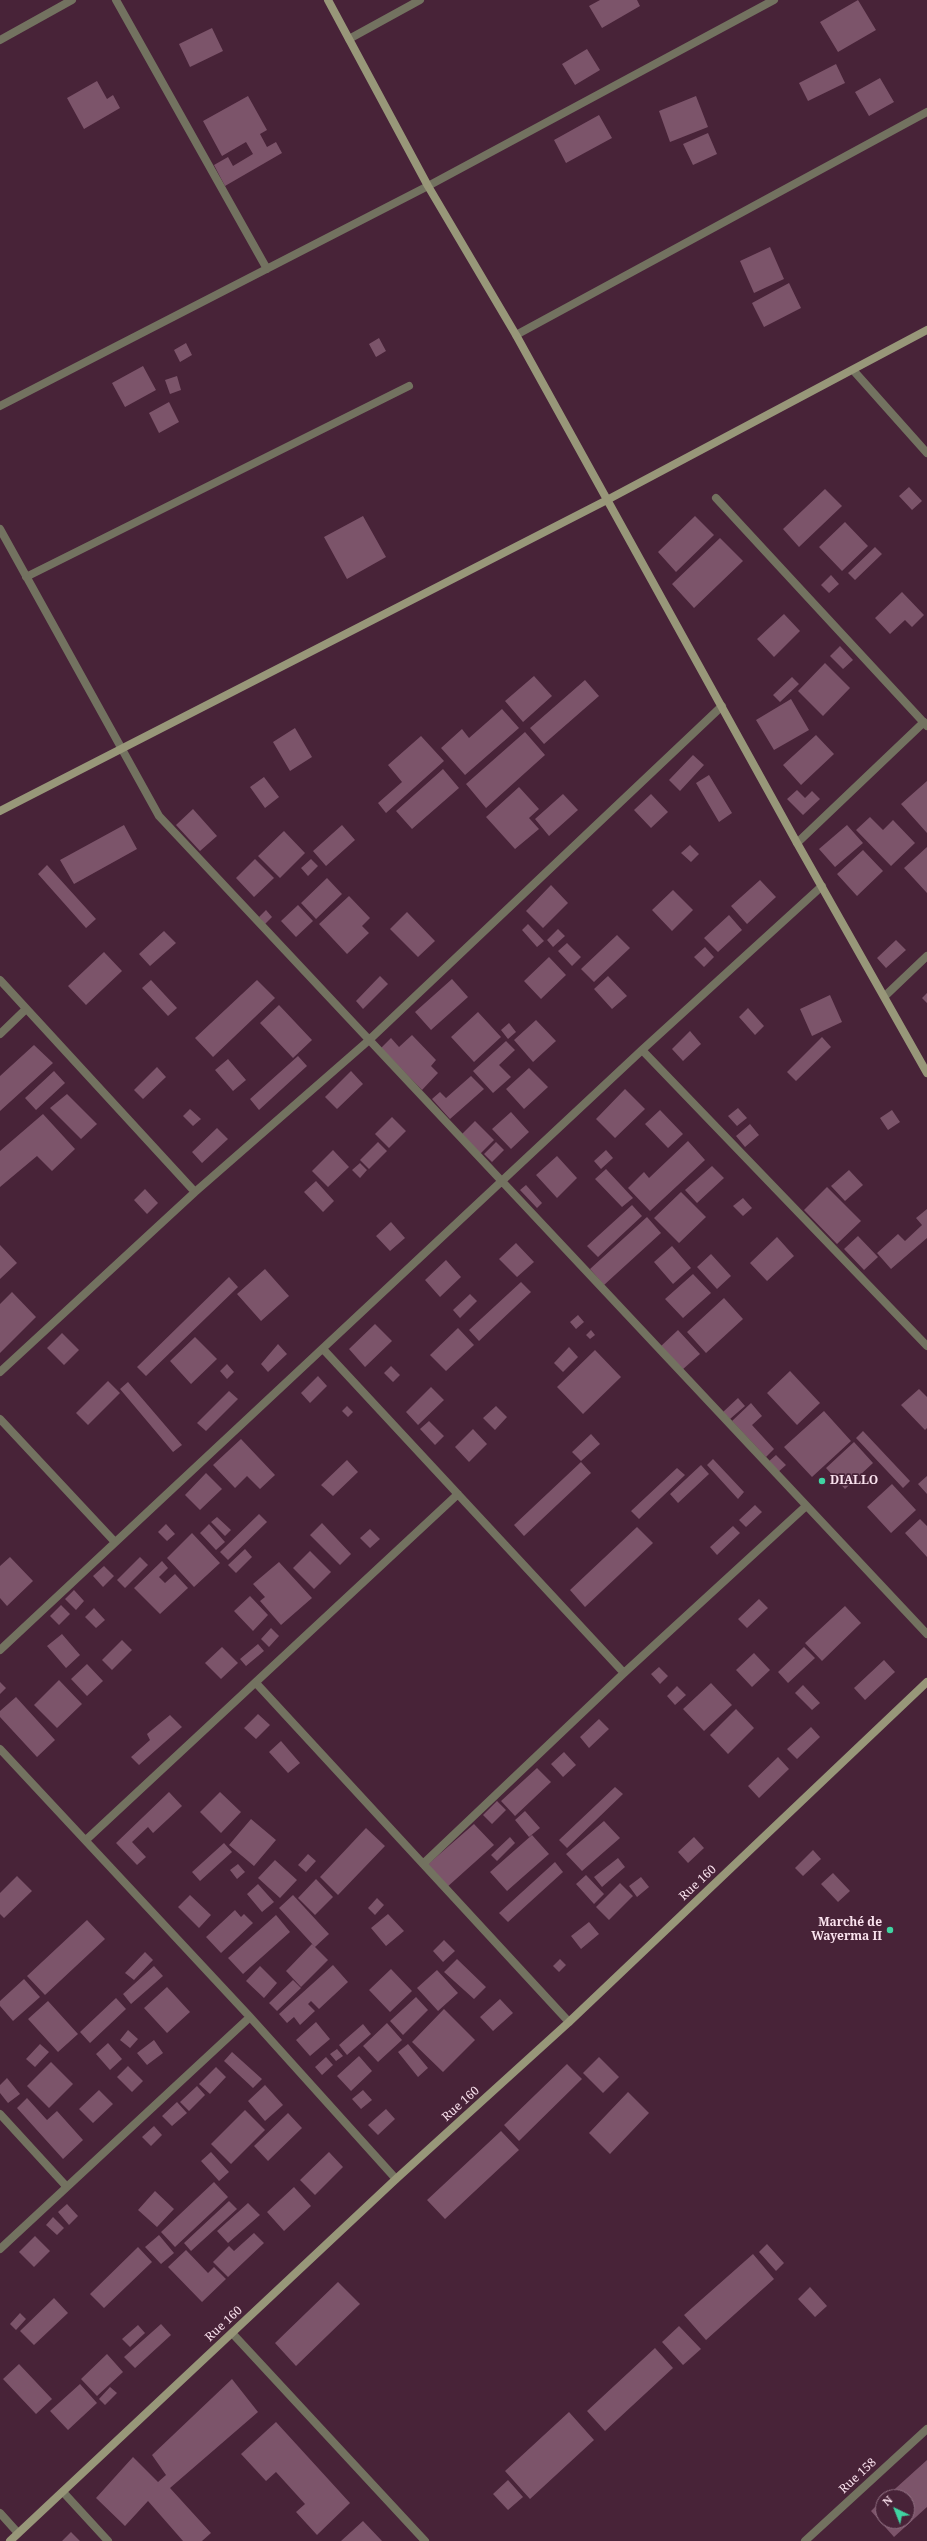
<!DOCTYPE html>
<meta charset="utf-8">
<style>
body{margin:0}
#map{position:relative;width:927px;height:2541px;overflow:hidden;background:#482338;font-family:"Noto Serif",serif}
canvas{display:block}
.north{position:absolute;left:875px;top:2489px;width:40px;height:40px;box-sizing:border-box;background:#482338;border:1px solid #8f6f81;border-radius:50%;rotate:317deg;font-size:11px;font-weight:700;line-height:16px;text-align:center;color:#fae2ee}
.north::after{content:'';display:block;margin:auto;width:14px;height:18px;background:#40d4a2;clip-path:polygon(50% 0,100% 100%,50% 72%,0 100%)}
</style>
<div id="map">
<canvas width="927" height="2541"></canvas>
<div class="north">N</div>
</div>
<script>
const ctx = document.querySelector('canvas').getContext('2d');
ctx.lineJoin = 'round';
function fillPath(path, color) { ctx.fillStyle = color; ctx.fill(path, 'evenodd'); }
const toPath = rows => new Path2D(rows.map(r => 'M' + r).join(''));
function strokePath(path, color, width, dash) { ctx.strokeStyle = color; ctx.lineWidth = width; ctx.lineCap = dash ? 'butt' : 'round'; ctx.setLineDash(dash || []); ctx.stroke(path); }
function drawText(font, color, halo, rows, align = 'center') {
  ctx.font = font + ' "Noto Serif",serif'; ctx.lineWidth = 3.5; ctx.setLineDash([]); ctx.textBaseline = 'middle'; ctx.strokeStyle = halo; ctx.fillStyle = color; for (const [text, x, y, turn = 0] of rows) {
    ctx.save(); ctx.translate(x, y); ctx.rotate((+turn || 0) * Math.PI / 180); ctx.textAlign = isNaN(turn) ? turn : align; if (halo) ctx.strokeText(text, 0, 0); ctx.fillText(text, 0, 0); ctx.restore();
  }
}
fillPath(toPath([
 [600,0,637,0,640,6,602,28,589,6],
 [858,0,876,30,838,52,820,22],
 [212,28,223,51,190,67,179,44],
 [587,49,600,70,575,85,562,64],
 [836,64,845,83,808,101,799,83],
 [880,78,894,102,869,116,855,92],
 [97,81,107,99,113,95,120,108,84,129,67,98],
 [248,96,267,130,260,134,267,147,276,142,282,153,225,186,214,165,228,157,233,166,253,154,246,142,222,156,203,121],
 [696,96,708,127,670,142,659,111],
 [599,115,612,138,566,163,554,140],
 [708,133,717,154,693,165,683,144],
 [770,247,784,279,754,293,740,261],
 [789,283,801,308,764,327,752,303],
 [379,338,386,351,376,357,369,344],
 [186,343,192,355,180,362,174,350],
 [143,366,156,390,125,407,112,383],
 [177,376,181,390,170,394,165,380],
 [169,402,179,422,159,433,149,413],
 [909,487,922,501,912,510,899,496],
 [825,489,842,506,799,547,783,529],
 [363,516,386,557,347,579,324,537],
 [695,516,714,535,676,572,658,552],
 [845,522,868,546,842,571,819,547],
 [720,538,743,561,694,608,672,584],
 [875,547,882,554,855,580,848,573],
 [831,575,839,584,829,593,821,585],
 [902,592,924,615,912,627,905,620,890,634,875,618],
 [784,614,800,631,774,657,757,639],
 [840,646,853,660,843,669,830,656],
 [825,663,850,688,823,716,798,691],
 [534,676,552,696,523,722,505,701],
 [792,677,799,684,780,702,773,695],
 [585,680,599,696,544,744,530,728],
 [791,699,809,730,774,750,756,720],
 [502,709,519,728,465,775,441,748,462,729,469,738],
 [295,728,312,757,290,771,273,742],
 [525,732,545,755,486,808,466,784],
 [816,735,834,754,801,785,783,765],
 [421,736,444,761,386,813,378,803,402,782,388,765],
 [693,755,704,765,680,791,669,780],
 [443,769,459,788,412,829,396,811],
 [709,775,732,813,719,822,696,783],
 [264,777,279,797,265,808,250,787],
 [927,781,927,833,901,804],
 [519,787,539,809,529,818,539,829,515,849,486,817],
 [797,790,805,798,812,791,820,799,803,815,787,799],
 [563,794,578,810,549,836,535,819],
 [651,794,668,812,651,828,634,810],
 [193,809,217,836,200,851,176,825],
 [870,817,883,830,893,820,915,843,891,866,856,830],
 [124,825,137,849,74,884,60,860],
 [342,825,355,840,326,866,313,851],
 [847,825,863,843,835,867,819,849],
 [284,831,305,853,280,878,258,856],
 [690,845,699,854,691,862,681,853],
 [927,847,927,893,904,868],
 [863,850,883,871,857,896,837,874],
 [255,859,274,878,254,897,236,878],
 [311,859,318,866,308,876,301,868],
 [47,865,96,919,86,928,38,874],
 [327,878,342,894,316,919,301,903],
 [760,880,776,897,747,924,731,906],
 [551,885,568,903,543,928,526,911],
 [673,890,693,910,672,931,652,910],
 [349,896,370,918,362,926,369,933,347,954,319,924],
 [298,905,313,921,296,937,281,921],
 [266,910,272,917,265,924,259,917],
 [407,912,435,941,418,957,390,929],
 [729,915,742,930,718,952,704,938],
 [528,924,544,941,537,947,522,930],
 [558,929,565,936,553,947,547,940],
 [164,931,176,943,150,966,139,954],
 [617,935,630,948,594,982,581,969],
 [896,940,906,950,886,968,877,958],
 [567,943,581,957,572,966,558,951],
 [705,947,714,957,704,967,694,957],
 [104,952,122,971,86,1005,68,986],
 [549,957,566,975,541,999,524,981],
 [380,976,388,984,363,1009,356,1001],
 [608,976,627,996,612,1009,594,989],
 [452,979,468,997,431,1030,415,1012],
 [151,980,177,1008,168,1016,142,988],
 [257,980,275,998,213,1057,195,1038],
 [927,993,927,1003,922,998],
 [830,995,842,1022,812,1036,800,1009],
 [279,1005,312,1040,293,1058,260,1023],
 [748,1008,764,1026,755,1035,739,1017],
 [478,1012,501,1037,474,1062,451,1037],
 [536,1020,556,1041,533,1062,514,1040],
 [509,1023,516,1032,508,1039,501,1030],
 [690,1031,701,1044,683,1061,672,1049],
 [412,1035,436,1060,431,1066,438,1073,422,1090,381,1048,391,1038,399,1047],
 [822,1037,831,1047,796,1081,787,1072],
 [506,1041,515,1050,499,1065,511,1077,493,1093,473,1071],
 [34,1045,53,1063,0,1111,0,1076],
 [298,1056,307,1066,259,1110,250,1099],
 [228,1059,246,1080,233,1091,215,1070],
 [157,1067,166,1077,143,1099,134,1090],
 [529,1068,548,1087,524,1109,506,1089],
 [54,1071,65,1083,36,1110,25,1098],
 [351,1071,363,1084,337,1109,325,1097],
 [471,1076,484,1089,450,1119,432,1099,440,1092,446,1098],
 [625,1089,645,1109,615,1138,596,1119],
 [67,1094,97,1124,81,1139,50,1108],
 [738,1108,747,1118,737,1126,728,1116],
 [190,1109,201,1119,193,1126,183,1116],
 [660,1110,683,1134,668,1148,645,1124],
 [892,1110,900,1122,888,1130,880,1118],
 [511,1112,529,1132,511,1149,492,1129],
 [43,1114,75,1149,52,1171,37,1156,0,1187,0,1151],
 [392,1117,406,1131,389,1148,375,1134],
 [475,1121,494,1140,480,1154,461,1135],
 [750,1124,759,1135,745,1147,736,1136],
 [217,1128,228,1139,202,1163,192,1152],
 [688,1141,705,1160,650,1211,628,1188,644,1172,649,1178],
 [378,1142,387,1151,369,1169,360,1160],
 [496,1142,504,1150,492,1162,484,1154],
 [333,1150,349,1167,328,1187,312,1171],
 [606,1150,613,1158,601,1169,594,1161],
 [557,1156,577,1178,557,1198,536,1175],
 [360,1163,367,1170,360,1178,352,1170],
 [712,1166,724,1178,697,1203,685,1190],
 [606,1169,633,1198,622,1207,595,1179],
 [849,1170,863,1185,845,1201,831,1186],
 [316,1181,334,1201,323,1212,304,1192],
 [526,1185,542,1203,537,1208,520,1190],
 [827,1187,861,1221,837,1244,804,1210],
 [145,1189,158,1203,147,1214,134,1200],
 [681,1192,706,1217,679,1243,654,1218],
 [743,1198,752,1208,743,1216,733,1206],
 [632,1205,642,1216,598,1257,587,1246],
 [927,1209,927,1238,891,1269,877,1253,898,1234,905,1241,922,1225,916,1218],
 [647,1217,661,1233,604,1285,590,1269],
 [391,1222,405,1238,390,1251,376,1236],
 [858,1236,878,1257,864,1270,844,1249],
 [777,1237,794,1256,767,1281,750,1263],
 [516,1243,534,1262,517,1277,499,1259],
 [0,1245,17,1263,0,1279],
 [672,1246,691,1268,673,1284,654,1262],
 [711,1254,731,1276,717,1289,697,1267],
 [446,1260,461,1277,440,1297,425,1280],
 [265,1269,289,1296,261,1321,237,1294],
 [693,1274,711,1293,683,1318,665,1299],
 [229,1277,238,1287,146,1376,137,1367],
 [521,1282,531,1292,479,1341,469,1330],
 [12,1292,36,1317,0,1353,0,1304],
 [470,1294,477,1301,460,1318,453,1310],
 [724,1298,743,1319,706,1353,687,1332],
 [578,1315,584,1322,576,1329,570,1322],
 [375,1324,392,1341,365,1367,349,1349],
 [458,1328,474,1345,446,1371,430,1355],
 [591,1330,595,1335,590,1339,586,1335],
 [678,1330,700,1354,682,1370,660,1347],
 [62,1333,79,1350,64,1365,47,1348],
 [195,1337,217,1359,191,1384,170,1361],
 [278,1344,287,1354,268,1372,261,1364],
 [569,1347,578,1357,563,1372,554,1363],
 [595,1350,621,1377,583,1414,557,1387],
 [227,1364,234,1372,227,1379,220,1371],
 [391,1366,400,1375,393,1382,384,1373],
 [790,1371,820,1403,797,1425,767,1393],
 [318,1376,327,1386,310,1403,301,1393],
 [108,1381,120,1393,88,1425,76,1413],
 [128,1382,182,1445,173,1452,120,1389],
 [431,1387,444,1400,418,1425,406,1412],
 [919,1389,927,1397,927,1428,925,1430,901,1405],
 [229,1391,238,1399,206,1431,197,1423],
 [738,1398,745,1406,730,1419,723,1412],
 [751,1403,762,1416,752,1425,774,1449,766,1457,732,1421],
 [347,1406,353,1412,348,1417,342,1411],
 [496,1406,507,1417,495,1430,483,1418],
 [824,1411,851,1441,812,1477,784,1447],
 [429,1421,444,1436,435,1445,420,1429],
 [473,1429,487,1444,469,1462,455,1447],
 [863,1431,910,1481,903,1488,856,1438],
 [591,1434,600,1444,581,1461,572,1452],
 [241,1439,275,1475,260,1489,247,1476,235,1488,213,1465],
 [854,1442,873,1463,845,1489,826,1468],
 [776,1455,786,1465,777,1473,768,1462],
 [713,1459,744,1492,738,1499,707,1465],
 [347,1460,358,1472,333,1496,321,1485],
 [581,1462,591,1473,524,1536,514,1525],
 [701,1465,709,1474,678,1503,670,1494],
 [677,1468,685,1475,639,1519,631,1511],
 [206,1473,222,1489,200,1510,185,1495],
 [927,1476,927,1494,918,1484],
 [892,1484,916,1510,891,1533,867,1507],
 [755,1505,762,1512,746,1527,739,1520],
 [259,1514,267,1522,228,1560,220,1552],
 [217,1517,231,1530,225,1536,211,1522],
 [920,1519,927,1526,927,1557,905,1533],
 [322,1523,351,1554,340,1565,310,1535],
 [166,1524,175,1534,167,1541,158,1532],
 [209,1524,225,1542,216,1550,200,1533],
 [733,1526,740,1533,717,1555,710,1547],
 [637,1527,653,1543,585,1607,570,1590],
 [370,1529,380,1539,370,1548,360,1538],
 [192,1533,220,1563,194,1587,167,1558],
 [245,1549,252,1557,236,1573,228,1565],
 [310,1551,331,1572,314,1589,293,1568],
 [10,1557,33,1581,7,1606,0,1598,0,1566],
 [140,1557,148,1565,125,1588,117,1580],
 [162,1561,168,1568,159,1577,165,1583,175,1574,188,1588,160,1614,134,1588],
 [279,1562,312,1598,281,1625,260,1601,265,1597,253,1584],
 [104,1566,114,1576,103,1587,93,1576],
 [74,1590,84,1601,76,1610,65,1599],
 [250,1596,268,1615,253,1631,234,1611],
 [759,1599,768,1608,747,1628,738,1619],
 [61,1605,70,1614,59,1625,50,1616],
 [845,1606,861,1623,822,1661,805,1643],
 [94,1608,105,1620,96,1628,85,1617],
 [271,1628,279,1636,269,1647,261,1639],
 [62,1634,80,1655,66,1668,47,1646],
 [122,1640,132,1650,112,1670,102,1660],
 [258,1644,264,1651,246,1666,240,1659],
 [222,1647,238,1663,221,1679,205,1663],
 [804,1647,815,1658,788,1683,778,1672],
 [754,1653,770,1670,752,1687,736,1670],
 [884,1660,895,1672,865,1700,854,1688],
 [87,1664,103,1681,87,1696,71,1679],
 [659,1667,668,1676,660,1684,651,1674],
 [59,1680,82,1704,57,1728,34,1705],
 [0,1682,6,1688,0,1694],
 [711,1683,732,1705,704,1731,683,1709],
 [803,1685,820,1703,812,1710,795,1693],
 [677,1686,686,1695,675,1705,667,1696],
 [16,1697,55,1740,37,1757,0,1717,0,1711],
 [736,1709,754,1728,728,1754,710,1735],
 [258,1714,270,1725,256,1739,244,1728],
 [170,1715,182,1727,139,1765,131,1757,150,1740,147,1734],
 [599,1719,609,1729,589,1748,580,1737],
 [811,1727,820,1737,797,1759,787,1749],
 [281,1741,300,1763,288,1773,269,1752],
 [564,1752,576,1765,563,1777,551,1764],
 [778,1757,789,1769,759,1798,748,1786],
 [537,1768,551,1782,515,1816,501,1801],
 [615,1787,623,1794,567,1848,559,1840],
 [169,1792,182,1806,153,1833,148,1827,132,1842,146,1857,137,1865,116,1843],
 [220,1792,241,1812,221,1833,200,1812],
 [497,1801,506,1810,492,1824,483,1815],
 [525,1811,540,1828,529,1837,515,1820],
 [251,1819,276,1840,254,1866,229,1845],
 [604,1821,620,1838,582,1871,566,1854],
 [474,1824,494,1845,446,1888,426,1866],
 [366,1828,385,1846,338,1895,320,1877],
 [532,1835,549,1854,507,1891,490,1872],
 [510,1837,515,1843,497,1861,491,1855],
 [694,1837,704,1848,688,1863,678,1852],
 [224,1843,232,1852,200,1881,192,1872],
 [813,1850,821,1859,803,1876,795,1868],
 [308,1854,316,1861,306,1872,298,1865],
 [618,1858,625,1867,602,1887,594,1877],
 [275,1860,297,1880,280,1898,258,1878],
 [555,1862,563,1872,508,1922,499,1913],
 [238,1864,245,1872,237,1879,230,1870],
 [833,1873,850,1891,838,1902,821,1884],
 [586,1875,604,1894,594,1904,576,1884],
 [17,1876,32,1891,4,1918,0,1914,0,1893],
 [641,1877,649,1887,637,1897,629,1886],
 [316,1879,333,1897,315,1915,298,1898],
 [620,1883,633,1896,609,1920,596,1907],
 [258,1884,274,1902,262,1912,247,1894],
 [190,1895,211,1915,199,1928,178,1907],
 [293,1895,329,1934,315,1947,279,1908],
 [377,1898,384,1905,375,1915,368,1908],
 [235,1910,241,1917,244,1914,253,1923,221,1953,206,1937],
 [388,1914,404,1931,386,1946,371,1928],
 [276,1915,290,1932,243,1974,228,1958],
 [87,1920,105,1939,45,1995,27,1976],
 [589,1922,599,1934,581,1949,571,1936],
 [444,1940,455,1951,443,1962,433,1951],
 [312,1944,328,1960,301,1987,286,1971],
 [145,1952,153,1960,134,1980,125,1973],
 [457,1959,486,1987,474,1999,444,1972],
 [560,1959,566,1965,559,1972,553,1966],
 [333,1965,348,1982,319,2009,311,2001,308,2004,315,2011,300,2025,294,2017,287,2023,279,2014],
 [154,1966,163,1976,131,2004,123,1994],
 [260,1966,277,1983,264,1998,246,1981],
 [391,1969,412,1991,390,2012,369,1990],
 [437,1970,458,1993,438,2011,417,1988],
 [24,1979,40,1997,13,2021,0,2006,0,2001],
 [293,1980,301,1988,277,2011,269,2003],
 [167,1987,190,2012,167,2033,144,2008],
 [416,1997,428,2010,403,2035,390,2021],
 [116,1998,126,2009,90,2043,80,2032],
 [500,1999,513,2013,493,2031,480,2017],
 [48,2001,78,2034,58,2052,28,2019],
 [444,2009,475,2040,443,2072,412,2042],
 [316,2022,330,2039,310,2056,296,2040],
 [387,2023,402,2040,378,2062,363,2046],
 [363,2024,371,2034,347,2055,339,2045],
 [128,2030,138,2039,130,2048,120,2040],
 [154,2040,163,2053,147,2065,137,2053],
 [108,2043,122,2059,110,2070,96,2054],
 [40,2044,49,2052,35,2067,26,2059],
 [408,2044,428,2068,418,2077,398,2052],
 [337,2049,343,2056,336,2061,330,2054],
 [232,2052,262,2079,253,2088,224,2061],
 [359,2056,372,2071,351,2091,337,2076],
 [326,2057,333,2065,322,2075,315,2067],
 [599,2057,619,2077,603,2093,583,2073],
 [51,2062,73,2084,49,2108,27,2086],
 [567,2064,582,2079,519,2141,504,2125],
 [128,2066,143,2081,132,2092,117,2077],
 [216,2067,226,2077,210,2094,199,2084],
 [7,2078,20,2094,8,2103,0,2093,0,2085],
 [265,2085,283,2105,265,2121,248,2101],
 [197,2086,205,2095,189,2111,180,2102],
 [99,2090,113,2104,93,2123,79,2109],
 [363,2090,372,2100,361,2109,352,2099],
 [628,2092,649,2113,610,2154,589,2133],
 [27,2098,47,2120,57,2111,83,2140,63,2159,17,2108],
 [177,2102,187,2113,172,2126,162,2116],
 [386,2109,395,2119,378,2135,368,2125],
 [245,2110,265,2130,231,2164,211,2144],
 [288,2113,302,2128,268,2161,254,2146],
 [154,2126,162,2135,151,2146,142,2137],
 [501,2131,519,2150,445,2219,427,2200],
 [211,2152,229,2172,219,2181,201,2161],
 [329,2152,343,2167,315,2195,300,2180],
 [214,2182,228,2197,175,2247,161,2232],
 [294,2187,311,2206,284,2231,267,2212],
 [155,2191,174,2209,157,2227,138,2210],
 [229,2201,237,2209,191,2251,184,2243],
 [248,2203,260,2215,228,2243,217,2231],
 [67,2204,78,2216,69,2225,58,2212],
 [53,2217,64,2228,57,2235,46,2225],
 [254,2233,264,2243,228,2277,213,2262,229,2246,234,2251],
 [159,2235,174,2253,161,2264,145,2247],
 [35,2236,50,2251,34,2267,19,2252],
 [767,2244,784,2263,776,2271,759,2252],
 [138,2247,152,2262,104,2308,90,2294],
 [186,2250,208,2273,214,2267,226,2279,202,2302,168,2267],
 [753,2254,774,2279,706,2340,684,2315],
 [338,2282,360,2304,296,2366,275,2343],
 [810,2287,827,2306,815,2317,798,2299],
 [54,2298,68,2313,34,2345,20,2331],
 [20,2313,26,2319,16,2330,10,2324],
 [161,2324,171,2335,135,2368,124,2357],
 [138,2325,145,2333,130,2347,122,2339],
 [679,2326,701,2349,683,2365,662,2342],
 [655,2348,673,2368,605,2431,587,2411],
 [107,2354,123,2372,97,2396,81,2379],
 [19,2364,52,2399,36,2414,3,2379],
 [232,2379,258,2412,170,2488,211,2533,202,2541,183,2541,148,2501,125,2526,96,2498,133,2457,158,2482,166,2475,152,2455],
 [80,2384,97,2403,68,2430,50,2411],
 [110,2387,117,2393,105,2405,99,2399],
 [569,2412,594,2440,530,2499,505,2471],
 [276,2422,350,2503,317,2535,296,2512,305,2504,276,2472,266,2481,241,2454],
 [927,2460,927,2507,894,2537,871,2511,883,2499,883,2521,907,2521,907,2497,886,2497],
 [508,2480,523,2497,508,2510,493,2494],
 [363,2521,382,2541,341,2541],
 [71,2532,80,2541,62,2541]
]), '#7c546a');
strokePath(toPath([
 [116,0,267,269],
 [349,39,420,0],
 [0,40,72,0],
 [516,335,927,112],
 [853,370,927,453],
 [0,406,428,186,774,0],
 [716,498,927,726],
 [0,529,159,816,927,1634],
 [26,577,409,386],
 [797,843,924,722],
 [0,980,195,1192],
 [885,996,927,956],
 [0,1034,26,1009],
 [642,1050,927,1346],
 [323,1349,624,1673],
 [0,1372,195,1192,368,1041,722,706],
 [0,1419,114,1541],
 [0,1650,642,1050,822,886],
 [256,1683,569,2022],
 [0,1749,250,2017,396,2179],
 [86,1840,458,1494],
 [423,1864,624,1673,805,1507],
 [0,2114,66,2186],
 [0,2249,250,2017],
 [232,2333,425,2541],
 [63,2492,108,2541],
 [0,2513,18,2533],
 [805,2541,927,2429]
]), '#737260', 8);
strokePath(toPath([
 [328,0,428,186,516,335,797,843,927,1073],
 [0,811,607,500,927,330],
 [10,2541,396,2179,569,2022,927,1682]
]), '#989779', 8);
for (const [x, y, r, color] of [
 [822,1481,4,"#40d4a2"],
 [890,1930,4,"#40d4a2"]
]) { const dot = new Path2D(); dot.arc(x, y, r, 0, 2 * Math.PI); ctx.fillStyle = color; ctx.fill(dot); strokePath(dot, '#482338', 1.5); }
drawText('bold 12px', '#fae2ee', '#482338', [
 ["DIALLO",830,1481],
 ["Marché de",882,1923,"right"],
 ["Wayerma II",882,1937,"right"]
], 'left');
drawText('12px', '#fae2ee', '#482338', [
 ["Rue 160",698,1883,-43],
 ["Rue 160",461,2104,-42],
 ["Rue 160",224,2324,-43],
 ["Rue 158",858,2476,-43]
]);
</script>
